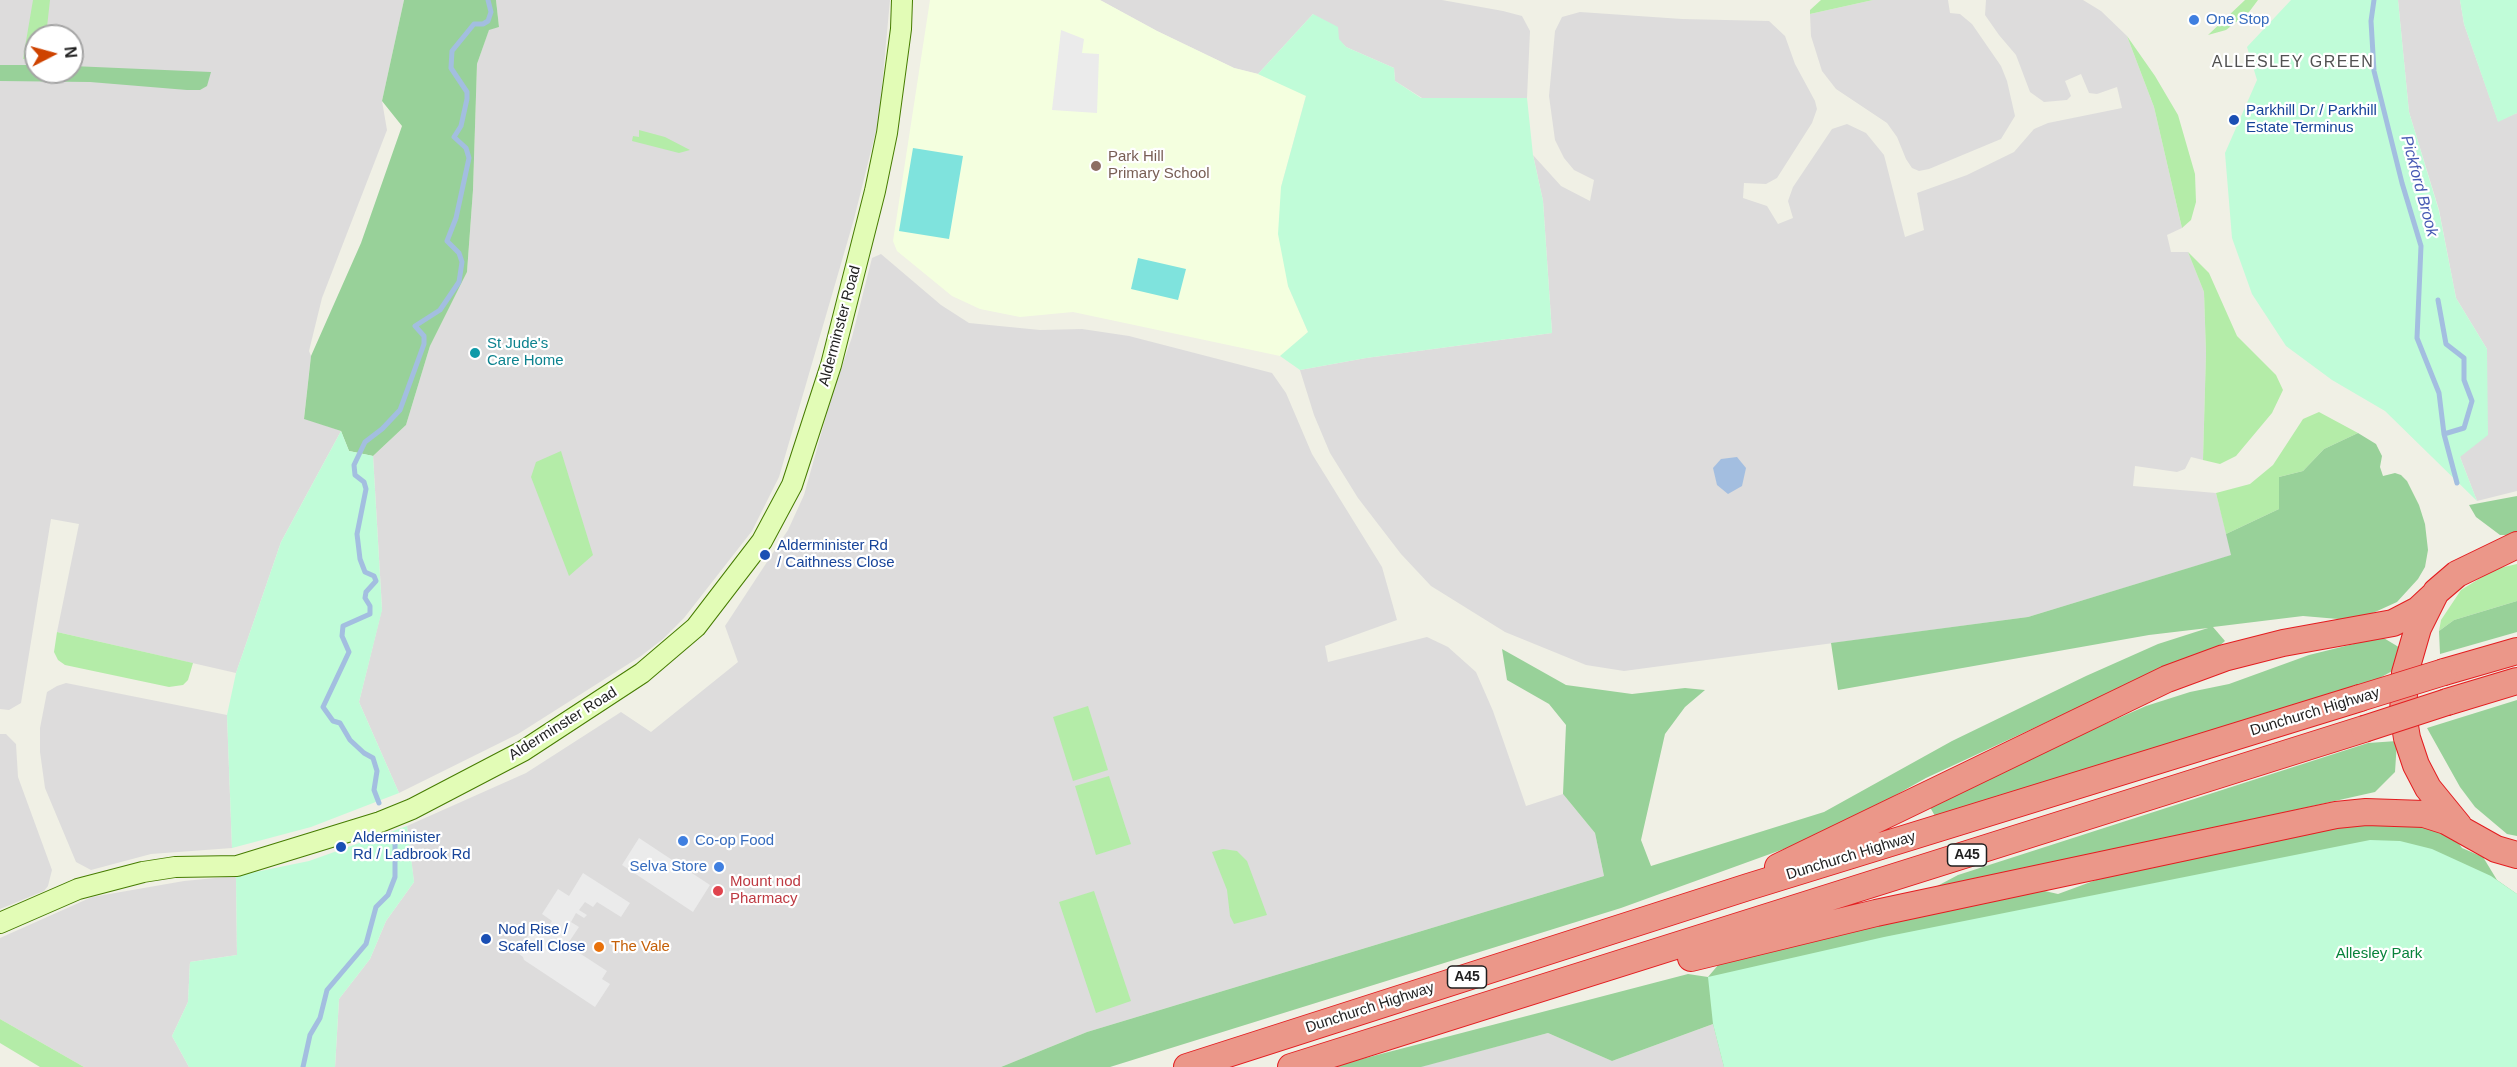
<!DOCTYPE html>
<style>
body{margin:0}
#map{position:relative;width:2517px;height:1067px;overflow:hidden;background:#f0f0e5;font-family:Helvetica,sans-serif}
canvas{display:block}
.north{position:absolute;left:24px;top:24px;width:60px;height:60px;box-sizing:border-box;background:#fff;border:2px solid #a5a5a5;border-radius:50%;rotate:84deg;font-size:16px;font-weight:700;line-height:24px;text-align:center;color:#1f1f1f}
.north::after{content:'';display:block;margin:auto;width:21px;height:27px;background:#ce4300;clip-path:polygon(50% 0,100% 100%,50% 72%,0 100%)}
</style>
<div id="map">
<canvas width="2517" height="1067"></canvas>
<div class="north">N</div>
</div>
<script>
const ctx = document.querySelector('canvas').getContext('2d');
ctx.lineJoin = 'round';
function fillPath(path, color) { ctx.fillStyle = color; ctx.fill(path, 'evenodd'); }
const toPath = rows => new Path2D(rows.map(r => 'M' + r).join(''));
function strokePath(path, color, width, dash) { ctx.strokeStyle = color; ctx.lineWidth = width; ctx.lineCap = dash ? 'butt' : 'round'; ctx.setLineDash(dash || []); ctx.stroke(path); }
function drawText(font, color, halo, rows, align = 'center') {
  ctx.font = font + ' Helvetica,sans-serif'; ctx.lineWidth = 4.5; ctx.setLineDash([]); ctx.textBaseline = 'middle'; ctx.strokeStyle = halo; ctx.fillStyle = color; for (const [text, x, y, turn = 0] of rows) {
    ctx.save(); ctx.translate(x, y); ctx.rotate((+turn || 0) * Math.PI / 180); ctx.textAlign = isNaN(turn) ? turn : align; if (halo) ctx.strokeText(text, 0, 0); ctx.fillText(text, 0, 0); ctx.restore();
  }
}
fillPath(toPath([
 [0,0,404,0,382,101,387,130,322,298,309,351,311,356,304,418,341,431,281,542,236,673,57,632,79,524,51,519,21,703,9,710,0,709],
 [36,36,72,36,72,72,36,72],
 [496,0,890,0,879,119,854,219,779,477,752,531,684,618,663,639,641,656,518,734,399,793,359,702,382,609,373,456,406,425,430,346,467,272,473,190,477,64,489,29,499,27],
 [1100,0,1442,0,1503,11,1522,16,1530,31,1527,98,1422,98,1395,81,1394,68,1346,47,1313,14,1258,74,1234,68,1157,31],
 [1873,0,1948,0,1950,13,1960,14,1972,24,2001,66,2007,81,2015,116,2001,139,1929,169,1919,171,1912,168,1906,159,1897,137,1887,123,1836,89,1822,71,1811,36,1810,14],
 [1986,0,2083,0,2101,11,2127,36,2154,107,2182,228,2167,235,2171,252,2188,252,2204,292,2206,353,2203,460,2191,457,2185,469,2177,472,2135,466,2133,486,2216,493,2232,555,2028,617,1624,671,1586,665,1505,632,1431,586,1401,554,1358,498,1330,453,1314,415,1300,370,1366,358,1552,333,1543,201,1533,155,1561,186,1590,201,1594,180,1574,170,1564,158,1555,140,1549,96,1555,31,1562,17,1580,12,1682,19,1769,21,1785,36,1795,64,1815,101,1817,109,1812,123,1777,178,1766,184,1744,183,1743,198,1767,206,1778,224,1793,218,1788,201,1793,187,1832,129,1847,124,1866,133,1884,155,1905,237,1924,230,1917,193,1967,175,2014,152,2034,129,2048,123,2122,108,2117,87,2097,94,2089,93,2081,74,2065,81,2071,96,2067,100,2044,102,2030,92,2016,55,1999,35,1985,15],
 [2398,0,2460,0,2464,24,2498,121,2517,113,2517,491,2477,501,2460,457,2487,349,2456,298,2439,210,2409,112],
 [881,254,941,305,969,323,1040,330,1082,329,1129,336,1272,373,1286,393,1312,454,1382,567,1397,620,1325,646,1328,662,1427,637,1448,647,1476,672,1493,711,1526,806,1563,794,1595,833,1604,876,1087,1032,1001,1067,335,1067,339,999,370,959,386,921,414,882,407,826,526,773,621,712,651,732,738,662,725,626,788,530,804,495,832,395,852,337,872,258],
 [66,683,227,715,232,848,151,854,91,870,76,862,45,788,40,752,40,728,47,692,57,686],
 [0,734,6,734,16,744,18,777,52,870,48,886,44,891,0,909],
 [236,876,237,955,190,962,188,1002,172,1036,189,1067,84,1067,0,1019,0,938,92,897,184,881],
 [1713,1024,1724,1067,1419,1067,1548,1033,1612,1061]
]), '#dddcdc');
fillPath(toPath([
 [930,0,1100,0,1157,31,1234,68,1258,74,1306,95,1281,187,1288,286,1308,332,1280,356,1073,312,1020,317,980,309,952,296,897,251,893,241]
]), '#f4ffdf');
fillPath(toPath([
 [33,0,50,0,46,36,36,36,36,60,23,59],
 [1821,0,1873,0,1810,14,1810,10],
 [2245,0,2258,0,2249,12,2226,30,2208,35],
 [2127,36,2155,76,2178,115,2195,174,2196,202,2191,220,2182,228,2154,107],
 [639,130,665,137,690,150,679,153,632,141,633,136,639,137],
 [2188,252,2209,273,2237,336,2276,375,2283,390,2272,413,2236,456,2220,464,2203,460,2206,353,2204,292],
 [2319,412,2358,433,2324,449,2303,471,2279,477,2279,509,2226,534,2216,493,2250,484,2273,465,2303,419],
 [561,451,593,555,569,576,531,477,536,462],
 [2517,564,2517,601,2454,620,2439,631,2441,620,2461,590,2495,569],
 [57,632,193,663,188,680,183,685,169,687,65,665,58,660,54,652],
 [1088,706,1108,770,1073,781,1053,717],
 [1109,776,1131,844,1096,855,1075,786],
 [1223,849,1237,851,1247,861,1267,915,1234,924,1230,916,1227,890,1212,852],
 [1094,891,1131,1001,1096,1013,1059,902],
 [0,1019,84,1067,40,1067,0,1043]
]), '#b4eca8');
fillPath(toPath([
 [404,0,496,0,499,27,489,30,477,64,473,190,467,272,430,346,406,425,373,456,349,451,341,431,304,419,311,356,361,243,402,126,382,101],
 [0,65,36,65,36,72,72,72,72,66,211,72,207,86,200,90,187,90,90,82,0,81],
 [2358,433,2376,444,2382,456,2380,467,2383,476,2395,473,2401,475,2407,481,2419,505,2425,524,2428,550,2425,567,2418,579,2397,602,2364,617,2350,620,2303,616,2213,627,2225,641,2206,658,2133,682,1926,778,1828,833,1621,908,1110,1067,1001,1067,1087,1032,1604,876,1595,833,1563,794,1566,725,1549,704,1507,680,1502,649,1566,685,1632,694,1685,688,1705,690,1685,707,1665,734,1641,840,1651,866,1824,812,1952,741,2086,676,2158,644,2208,628,2149,635,1838,690,1831,643,2028,617,2231,555,2226,534,2279,509,2279,477,2303,471,2324,449],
 [2517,496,2517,535,2500,535,2476,517,2469,505],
 [2517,601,2517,632,2440,654,2439,631,2454,620],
 [2382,637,2402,649,2396,669,2363,687,1935,816,1927,802,2146,706,2190,692,2229,684,2309,655],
 [2517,700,2517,836,2507,834,2475,807,2460,787,2427,728],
 [2397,741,2395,772,2375,792,1924,893,1958,875,2368,743],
 [2431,824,2451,832,2462,848,2483,857,2497,880,2517,894,1724,1067,1713,1024,1612,1061,1548,1033,1421,1067,1331,1067,1688,974,1708,977,1724,958,2027,887,2058,894,2137,865,2330,825]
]), '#98d199');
fillPath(toPath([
 [2291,0,2398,0,2409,112,2439,211,2456,298,2487,349,2488,435,2460,457,2477,501,2385,411,2332,380,2286,346,2252,294,2232,238,2225,153,2257,80,2247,47],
 [2460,0,2517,0,2517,113,2498,122,2464,24],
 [1313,14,1338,27,1339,39,1346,47,1394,68,1395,81,1421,98,1527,98,1533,155,1543,201,1552,333,1366,358,1300,370,1280,356,1308,332,1288,286,1278,234,1281,187,1306,96,1258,74],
 [341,431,349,451,373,456,382,610,359,702,399,793,311,827,232,848,227,715,236,673,281,542],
 [407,826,414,882,386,921,370,959,339,999,335,1067,189,1067,172,1036,188,1002,190,962,237,955,236,876,309,861],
 [2370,840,2400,841,2432,849,2491,876,2517,894,2517,1067,1724,1067,1713,1024,1708,977,1884,937]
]), '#c0fcd8');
fillPath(toPath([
 [913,148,963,156,949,239,899,231],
 [1138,258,1186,269,1178,300,1131,289]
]), '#7fe3dd');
fillPath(toPath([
 [1061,30,1084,39,1082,53,1099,54,1097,113,1052,110],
 [639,838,710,885,693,912,622,865],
 [583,873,630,903,621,917,597,902,593,907,585,902,579,910,587,915,584,918,576,913,571,922,579,927,567,945,607,971,602,979,610,984,595,1007,524,960,523,957,519,954,535,921,547,929,552,921,542,914,558,889,569,896]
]), '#ebebeb');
fillPath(toPath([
 [1737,457,1746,468,1742,486,1728,494,1717,485,1713,468,1721,459]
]), '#a3bee0');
strokePath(toPath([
 [2374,0,2371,21,2374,71,2402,183,2421,246,2417,338,2439,393,2444,434,2457,483],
 [2438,300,2446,344,2464,358,2464,380,2472,401,2464,428,2444,434],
 [379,803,374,790,377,771,373,758,364,753,350,740,340,723,333,721,323,707,349,652,342,636,343,626,370,614,370,606,365,598,366,592,376,581,374,576,365,572,360,559,357,534,366,489,364,482,355,475,354,465,365,442,382,429,400,410,424,344,424,336,415,326,440,310,459,282,462,262,459,253,447,241,456,218,469,158,466,148,454,137,461,126,467,99,467,92,451,68,452,51,474,24,483,24,488,21,491,12,488,0],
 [303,1067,310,1035,320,1018,327,990,366,944,376,907,388,895,395,877,395,837]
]), '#a3bee0', 5);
const secondary = toPath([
 [0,923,78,889,143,872,175,867,237,866,380,822,412,809,523,751,642,673,696,627,762,541,792,485,831,365,875,191,887,133,901,29,902,0]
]);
const highway = toPath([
 [2444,672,2517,651],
 [2447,702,2517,681],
 [2459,826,2428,788,2416,765,2407,738,2403,714,2405,673,2418,628,2436,592,2457,574,2517,545],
 [1778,867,2167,679,2224,658,2283,643,2393,623,2418,610,2433,596],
 [1691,958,1876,913,2336,815,2366,812,2424,814,2446,821,2496,849,2517,855],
 [1187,1067,1748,887,2360,698],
 [1291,1067,2364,729]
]);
strokePath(secondary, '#467c00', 22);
strokePath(highway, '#e31d20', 28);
strokePath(secondary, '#e2fcb6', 20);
strokePath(highway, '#eb9789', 26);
const highwayBridge = toPath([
 [2360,698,2444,672],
 [2364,729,2447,702]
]);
strokePath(highwayBridge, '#e31d20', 28, []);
strokePath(highwayBridge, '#eb9789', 26);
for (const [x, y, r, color] of [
 [2194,20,6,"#3f7fe0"],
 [2234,120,6,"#1a4fb4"],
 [1096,166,6,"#8d6e63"],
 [475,353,6,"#0f9aa8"],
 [765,555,6,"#1a4fb4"],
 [683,841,6,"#3f7fe0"],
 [341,847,6,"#1a4fb4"],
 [719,867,6,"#3f7fe0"],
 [718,891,6,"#e0444e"],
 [486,939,6,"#1a4fb4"],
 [599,947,6,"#e8710a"]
]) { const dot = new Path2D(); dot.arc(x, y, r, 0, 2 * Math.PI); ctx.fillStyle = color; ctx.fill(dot); strokePath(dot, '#fff', 2); }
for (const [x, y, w] of [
 [1967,855,39],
 [1467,977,39]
]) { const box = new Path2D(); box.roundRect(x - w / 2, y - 11, w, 22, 4.5); ctx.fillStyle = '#fff'; ctx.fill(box); strokePath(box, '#1f1f1f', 1.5); }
drawText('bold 14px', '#1f1f1f', null, [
 ["A45",1967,855],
 ["A45",1467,977]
]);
drawText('15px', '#366cbe', '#fff', [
 ["One Stop",2206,20],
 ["Co-op Food",695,841],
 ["Selva Store",707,867,"right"]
], 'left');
drawText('15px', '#164399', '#fff', [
 ["Parkhill Dr / Parkhill",2246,111],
 ["Estate Terminus",2246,128],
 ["Alderminister Rd",777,546],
 ["/ Caithness Close",777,563],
 ["Alderminister",353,838],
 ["Rd / Ladbrook Rd",353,855],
 ["Nod Rise /",498,930],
 ["Scafell Close",498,947]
], 'left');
drawText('15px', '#785e54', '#fff', [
 ["Park Hill",1108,157],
 ["Primary School",1108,174]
], 'left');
drawText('15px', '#1f1f1f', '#fff', [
 ["Alderminster Road",840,326,-75],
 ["Dunchurch Highway",2315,712,-17],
 ["Alderminster Road",563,724,-32],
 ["Dunchurch Highway",1851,856,-17],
 ["Dunchurch Highway",1370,1008,-18]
]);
drawText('15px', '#0d838f', '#fff', [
 ["St Jude's",487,344],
 ["Care Home",487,361]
], 'left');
drawText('15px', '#be3a42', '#fff', [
 ["Mount nod",730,882],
 ["Pharmacy",730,899]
], 'left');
drawText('15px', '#c56008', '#fff', [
 ["The Vale",611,947]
], 'left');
drawText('15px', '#07833a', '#fff', [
 ["Allesley Park",2379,954]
]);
ctx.letterSpacing = '1.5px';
drawText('16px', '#525252', '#fff', [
 ["ALLESLEY GREEN",2293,63]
]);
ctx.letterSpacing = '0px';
drawText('italic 16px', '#4659b3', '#fff', [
 ["Pickford Brook",2419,186,75]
]);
</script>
